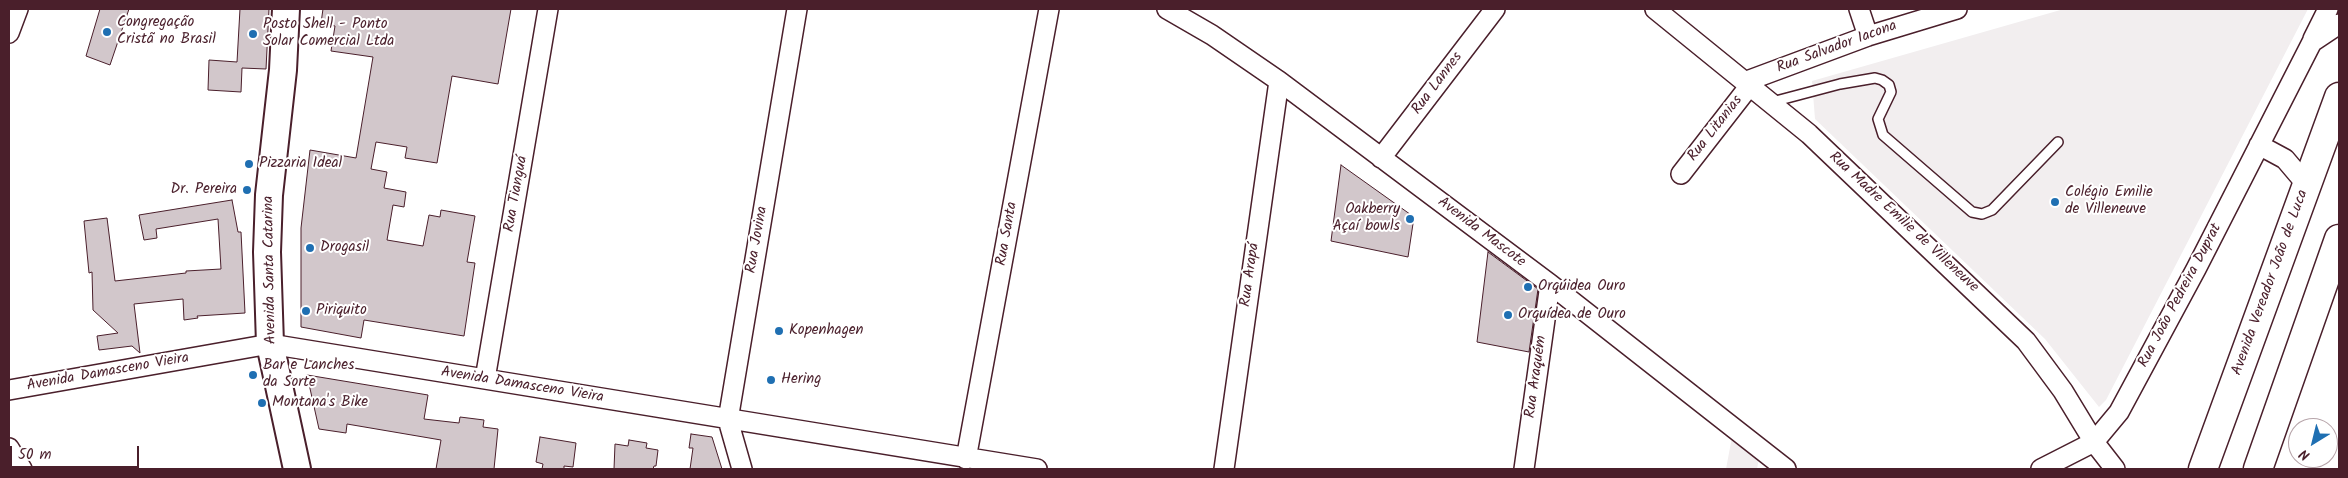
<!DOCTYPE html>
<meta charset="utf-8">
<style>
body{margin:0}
#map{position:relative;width:2348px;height:478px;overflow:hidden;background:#fff;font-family:Kalam,sans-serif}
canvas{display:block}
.frame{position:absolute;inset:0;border:10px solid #4a1f2b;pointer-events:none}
.north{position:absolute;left:2288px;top:418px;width:50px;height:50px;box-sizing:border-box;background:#fff;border:1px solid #b7a5aa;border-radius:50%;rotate:216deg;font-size:14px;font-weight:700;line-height:20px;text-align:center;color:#4a1f2b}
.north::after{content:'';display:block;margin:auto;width:18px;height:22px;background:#1f6fb2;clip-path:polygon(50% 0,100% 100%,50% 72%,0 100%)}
.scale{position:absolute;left:10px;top:446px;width:129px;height:22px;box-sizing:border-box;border:2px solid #4a1f2b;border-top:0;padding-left:6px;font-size:15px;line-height:18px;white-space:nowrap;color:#4a1f2b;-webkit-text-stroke:4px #fff;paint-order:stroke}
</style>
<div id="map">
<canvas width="2348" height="478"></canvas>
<div class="frame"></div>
<div class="north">N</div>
<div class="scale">50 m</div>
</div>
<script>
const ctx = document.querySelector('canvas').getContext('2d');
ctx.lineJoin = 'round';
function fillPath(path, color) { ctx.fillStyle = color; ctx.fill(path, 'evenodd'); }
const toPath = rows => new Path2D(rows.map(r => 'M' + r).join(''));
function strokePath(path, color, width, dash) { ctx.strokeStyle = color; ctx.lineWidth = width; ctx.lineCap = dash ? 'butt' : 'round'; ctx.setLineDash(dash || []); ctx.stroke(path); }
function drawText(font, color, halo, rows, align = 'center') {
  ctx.font = font + ' Kalam,sans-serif'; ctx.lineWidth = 4; ctx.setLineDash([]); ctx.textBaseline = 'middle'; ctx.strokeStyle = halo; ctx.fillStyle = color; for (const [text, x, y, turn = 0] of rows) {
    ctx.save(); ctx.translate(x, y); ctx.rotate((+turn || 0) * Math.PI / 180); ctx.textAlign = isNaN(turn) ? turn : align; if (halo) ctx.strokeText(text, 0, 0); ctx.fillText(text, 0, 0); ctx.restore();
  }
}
fillPath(toPath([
 [2064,9,2308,9,2106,400,2099,407,2045,339,1815,119,1812,81],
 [1732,437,1759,458,1757,469,1726,469]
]), '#f2eeef');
const building = toPath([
 [100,9,129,9,110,65,86,56,100,9],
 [240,9,269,9,266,69,242,68,241,92,208,90,209,60,237,62,240,9],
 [323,9,511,9,498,84,452,76,437,163,405,158,407,147,376,142,371,169,387,172,384,188,406,192,404,207,393,205,387,240,423,246,429,215,440,217,441,210,475,216,467,262,475,263,464,336,364,320,361,338,301,327,301,228,310,150,356,158,373,57,331,51,335,26,321,23,323,9],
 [1341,165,1414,217,1408,257,1331,241,1341,165],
 [232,200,238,232,241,232,245,313,197,316,198,318,184,320,183,299,134,304,140,353,132,346,99,350,97,336,118,333,93,310,92,272,89,273,84,221,107,218,115,281,186,273,186,271,221,269,218,219,156,229,157,238,144,240,139,215,232,200],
 [1488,252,1538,289,1529,352,1477,342,1488,252],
 [307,375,428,395,424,419,459,423,460,417,484,420,483,427,498,429,494,469,436,469,441,440,347,424,346,433,319,429,307,375],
 [691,434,712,437,722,469,690,469,693,448,689,448,691,434],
 [540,437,576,443,573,467,564,466,564,469,542,469,543,464,536,462,540,437],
 [629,440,647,443,646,448,658,450,656,466,654,466,653,469,614,469,615,444,628,446,629,440]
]);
fillPath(building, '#d2c7cb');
strokePath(building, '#4a1f2b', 1);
const lane = toPath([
 [1772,102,1840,84,1875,78,1882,80,1889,85,1891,92,1878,119,1883,135,1972,212,1982,214,1992,210,2058,142]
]);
const street = toPath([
 [1167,9,1212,35,1279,81,1550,284,1786,469],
 [1655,9,1809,134,2026,341,2063,391,2094,442,2115,469],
 [1859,9,1868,36],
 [9,33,18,9],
 [2313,39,2328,9],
 [1747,81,1868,36,1957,9],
 [2259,145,2285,159,2307,185],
 [1381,158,1495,9],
 [1681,174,1751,84],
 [485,379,548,9],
 [9,390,270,344,1037,469],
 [9,448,22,469],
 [966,459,1049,9],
 [742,469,728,420,797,9],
 [1224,469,1279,81],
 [1524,469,1550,284],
 [2041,469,2094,442,2119,412,2196,269,2312,42,2339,24]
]);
const secondary = toPath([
 [286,9,283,70,269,195,267,252,270,344,297,469]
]);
const primary = toPath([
 [2203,469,2339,97],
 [2258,469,2339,239]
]);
strokePath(lane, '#4a1f2b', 12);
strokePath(street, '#4a1f2b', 22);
strokePath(secondary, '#4a1f2b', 30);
strokePath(primary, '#4a1f2b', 31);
strokePath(lane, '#fff', 9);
strokePath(street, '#fff', 19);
strokePath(secondary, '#fff', 26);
strokePath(primary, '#fff', 28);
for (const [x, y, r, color] of [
 [107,32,5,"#1f6fb2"],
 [253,34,5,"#1f6fb2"],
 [249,164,5,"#1f6fb2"],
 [247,190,5,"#1f6fb2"],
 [2055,202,5,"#1f6fb2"],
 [1410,219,5,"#1f6fb2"],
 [310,248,5,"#1f6fb2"],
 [1528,287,5,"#1f6fb2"],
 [306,311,5,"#1f6fb2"],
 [1508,315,5,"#1f6fb2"],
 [779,331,5,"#1f6fb2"],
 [253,375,5,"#1f6fb2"],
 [771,380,5,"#1f6fb2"],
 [262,403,5,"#1f6fb2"]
]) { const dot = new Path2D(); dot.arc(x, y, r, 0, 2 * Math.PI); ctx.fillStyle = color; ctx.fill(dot); strokePath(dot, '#fff', 2); }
drawText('15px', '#4a1f2b', '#fff', [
 ["Congregação",117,23],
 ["Cristã no Brasil",117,40],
 ["Posto Shell - Ponto",263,25],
 ["Solar Comercial Ltda",263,42],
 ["Pizzaria Ideal",259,164],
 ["Dr. Pereira",237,190,"right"],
 ["Colégio Emilie",2065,193],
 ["de Villeneuve",2065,210],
 ["Oakberry",1400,210,"right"],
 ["Açaí bowls",1400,227,"right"],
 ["Drogasil",320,248],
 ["Orqúidea Ouro",1538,287],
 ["Piriquito",316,311],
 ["Orquídea de Ouro",1518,315],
 ["Kopenhagen",789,331],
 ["Bar e Lanches",263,366],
 ["da Sorte",263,383],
 ["Hering",781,380],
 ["Montana's Bike",272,403]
], 'left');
drawText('15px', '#4a1f2b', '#fff', [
 ["Rua Salvador Iacona",1837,48,-20],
 ["Rua Lannes",1438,84,-53],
 ["Rua Litanias",1716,129,-52],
 ["Rua Tianguá",517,194,-80],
 ["Rua Madre Emilie de Villeneuve",1903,223,43],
 ["Avenida Mascote",1481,233,37],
 ["Rua Santa",1008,234,-80],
 ["Rua Jovina",758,240,-80],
 ["Avenida Santa Catarina",271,270,-91],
 ["Rua Arapá",1251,275,-82],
 ["Avenida Vereador João de Luca",2271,283,-70],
 ["Rua João Pedreira Duprat",2181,296,-62],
 ["Avenida Damasceno Vieira",108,373,-10],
 ["Rua Araquém",1537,377,-82],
 ["Avenida Damasceno Vieira",522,386,9]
]);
</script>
